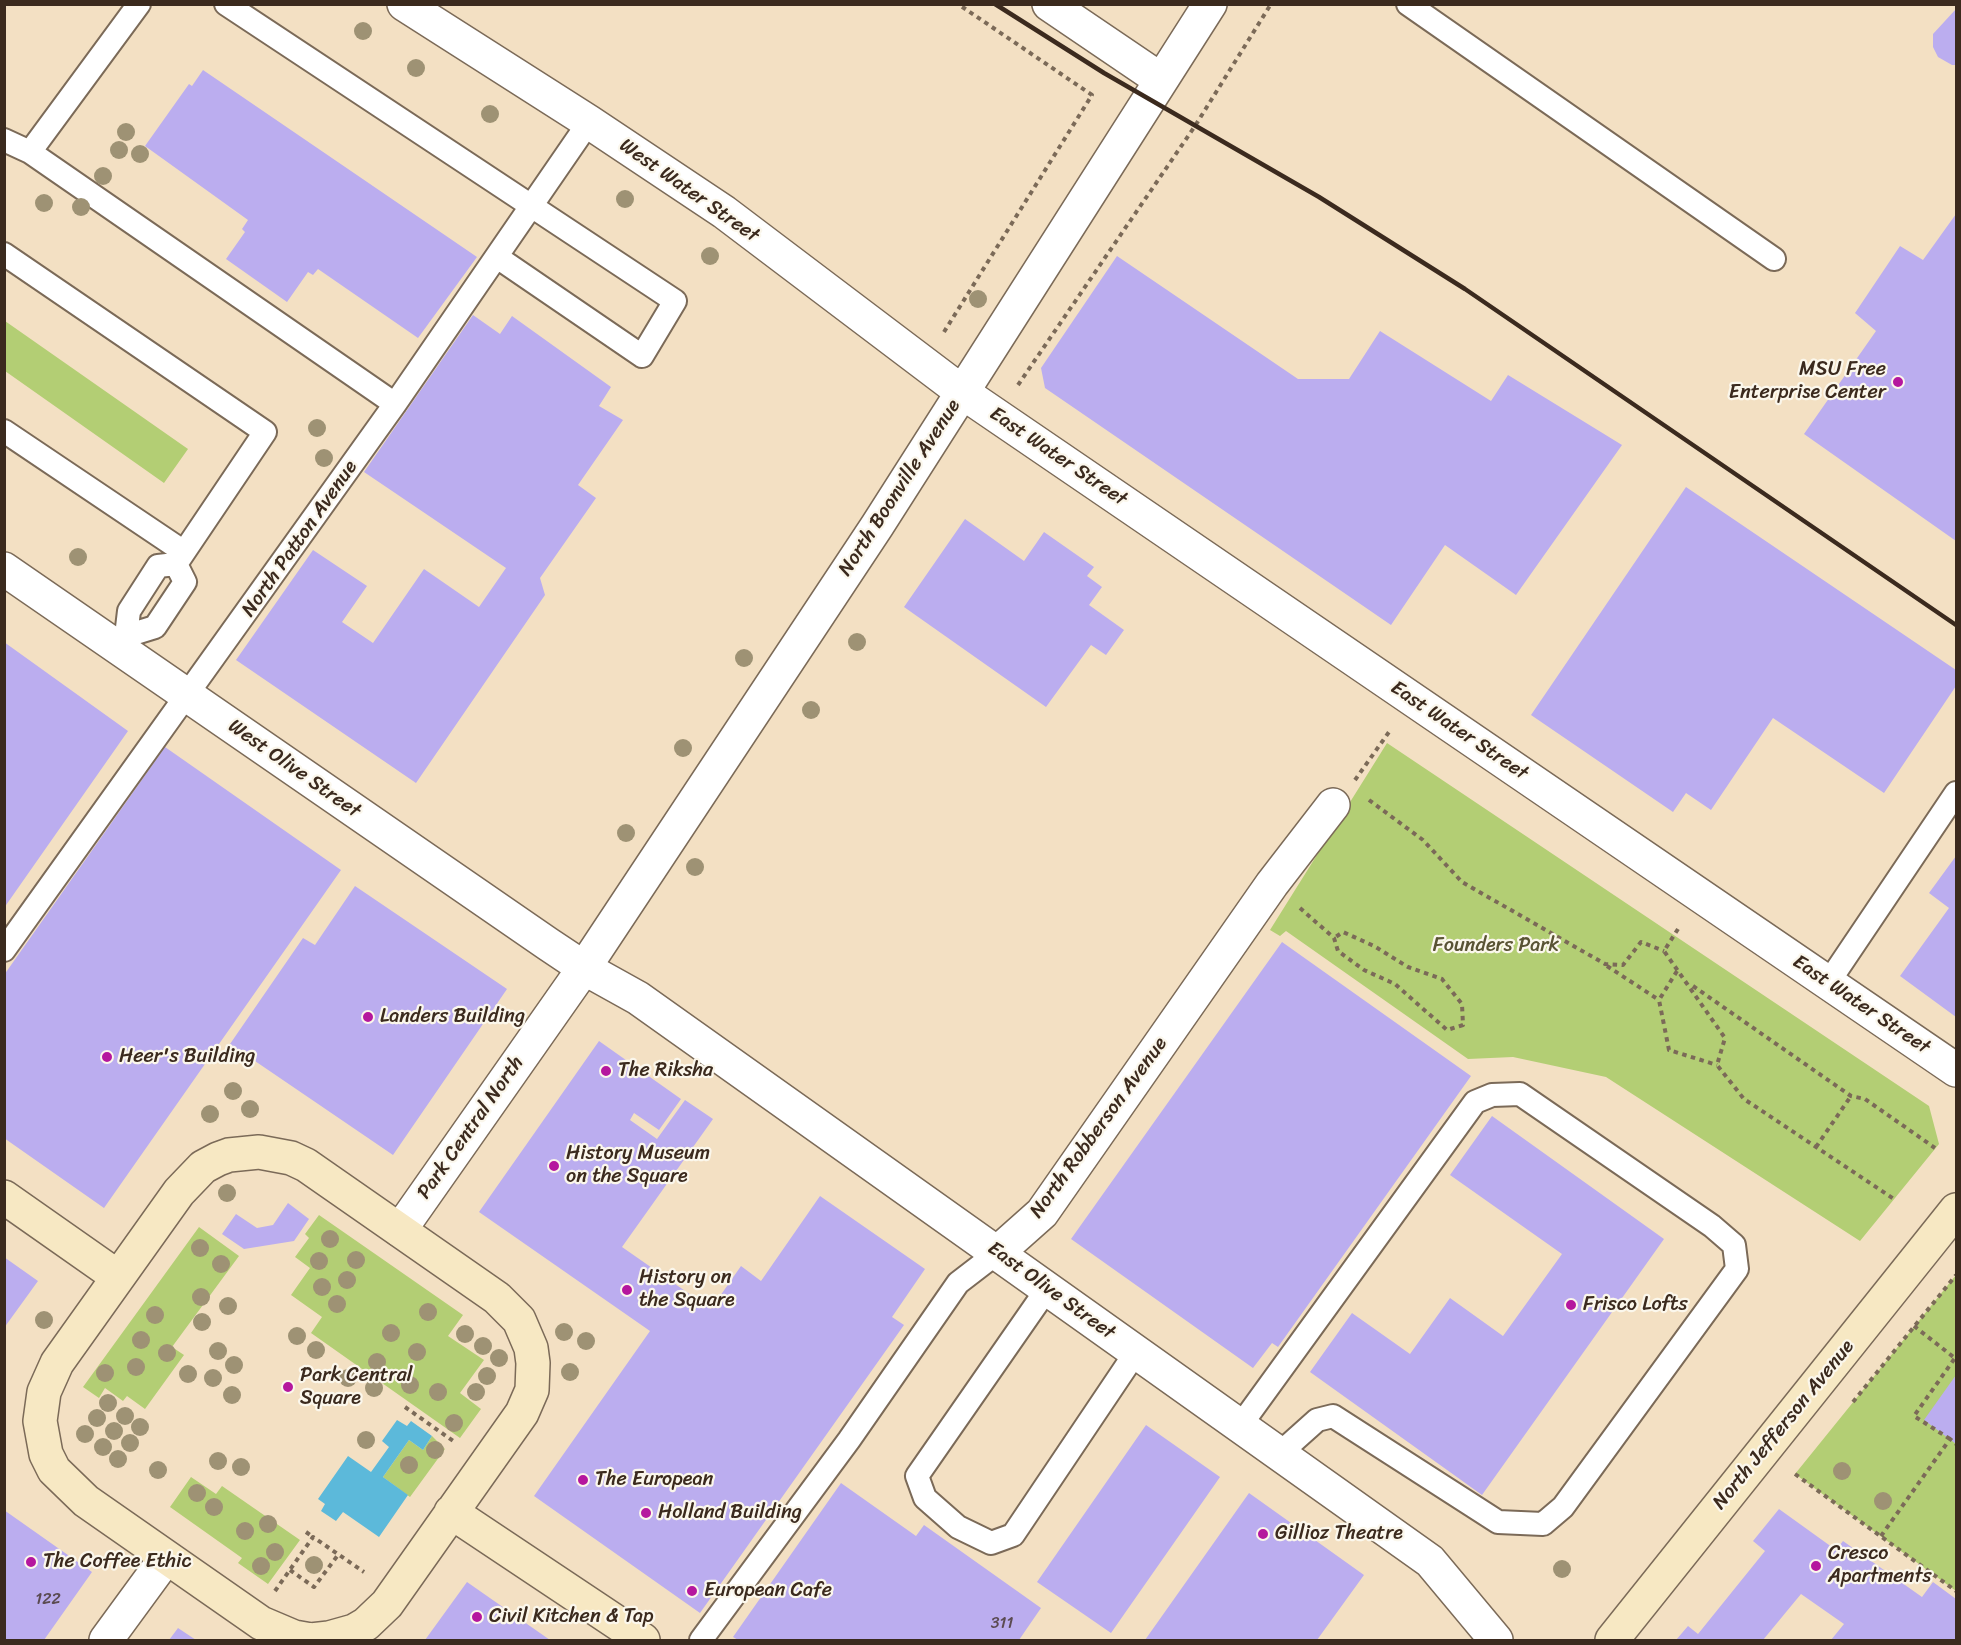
<!DOCTYPE html>
<style>
body{margin:0}
#map{position:relative;width:1961px;height:1645px;overflow:hidden;background:#f3e0c3;font-family:Sriracha,sans-serif}
canvas{display:block}
.frame{position:absolute;inset:0;border:6px solid #3b2a1e;pointer-events:none}
</style>
<div id="map">
<canvas width="1961" height="1645"></canvas>
<div class="frame"></div>
</div>
<script>
const ctx = document.querySelector('canvas').getContext('2d');
ctx.lineJoin = 'round';
function fillPath(path, color) { ctx.fillStyle = color; ctx.fill(path, 'evenodd'); }
const toPath = rows => new Path2D(rows.map(r => 'M' + r).join(''));
function strokePath(path, color, width, dash) { ctx.strokeStyle = color; ctx.lineWidth = width; ctx.lineCap = dash ? 'butt' : 'round'; ctx.setLineDash(dash || []); ctx.stroke(path); }
function drawText(font, color, halo, rows, align = 'center') {
  ctx.font = font + ' Sriracha,sans-serif'; ctx.lineWidth = 4.5; ctx.setLineDash([]); ctx.textBaseline = 'middle'; ctx.strokeStyle = halo; ctx.fillStyle = color; for (const [text, x, y, turn = 0] of rows) {
    ctx.save(); ctx.translate(x, y); ctx.rotate((+turn || 0) * Math.PI / 180); ctx.textAlign = isNaN(turn) ? turn : align; if (halo) ctx.strokeText(text, 0, 0); ctx.fillText(text, 0, 0); ctx.restore();
  }
}
fillPath(toPath([
 [5,321,188,449,164,483,5,371],
 [1387,743,1929,1106,1939,1144,1860,1241,1606,1077,1513,1057,1468,1059,1286,931,1280,936,1270,930],
 [319,1215,463,1315,448,1336,484,1360,460,1393,481,1409,460,1438,311,1333,322,1317,291,1295,310,1268,295,1257,309,1238,305,1234],
 [199,1227,239,1256,172,1347,184,1355,145,1409,127,1396,123,1401,105,1388,99,1398,83,1387],
 [1956,1275,1956,1591,1795,1474],
 [432,1436,445,1449,410,1497,383,1477,409,1440,423,1450],
 [191,1477,216,1494,222,1486,300,1540,268,1584,238,1563,242,1558,170,1507]
]), '#b3ce74');
fillPath(toPath([
 [397,1420,407,1426,411,1421,432,1436,423,1450,409,1440,383,1477,408,1495,379,1537,343,1512,336,1521,321,1511,325,1504,318,1499,348,1456,371,1472,389,1447,382,1441]
]), '#5cb9da');
fillPath(toPath([
 [1956,9,1956,65,1952,65,1938,57,1933,47,1933,34],
 [203,70,477,257,418,338,318,269,313,275,308,272,287,302,226,259,245,232,242,229,248,220,145,146,189,84,192,86],
 [1956,214,1956,541,1804,434,1876,331,1855,313,1900,246,1923,260],
 [1117,256,1298,379,1349,379,1380,331,1491,401,1508,375,1622,445,1516,595,1445,545,1391,625,1045,388,1041,368],
 [473,315,500,334,512,316,611,387,599,406,623,420,578,485,596,498,540,578,545,595,416,783,236,660,313,550,367,586,342,622,373,643,424,569,479,607,506,568,364,472],
 [1686,487,1956,670,1956,686,1884,793,1773,718,1711,810,1686,793,1673,812,1531,715],
 [965,519,1024,561,1044,532,1094,567,1087,576,1102,587,1089,605,1124,630,1106,655,1091,645,1046,707,904,607],
 [4,642,128,731,4,908],
 [165,747,341,870,104,1208,4,1138,4,975],
 [1956,856,1956,1017,1900,976,1949,908,1929,893],
 [355,886,507,989,393,1155,230,1044,303,938,315,945],
 [1282,942,1471,1076,1278,1347,1272,1343,1253,1368,1071,1239],
 [599,1041,681,1099,659,1130,634,1113,630,1120,657,1139,685,1100,713,1119,622,1247,711,1309,741,1266,761,1281,820,1196,925,1269,892,1317,904,1325,700,1613,534,1496,650,1331,479,1212],
 [1492,1116,1664,1239,1482,1495,1310,1372,1352,1313,1410,1354,1450,1298,1503,1336,1562,1254,1450,1175],
 [288,1203,309,1219,294,1241,244,1249,222,1234,236,1214,257,1228,273,1225],
 [4,1257,38,1281,4,1328],
 [1956,1375,1956,1444,1924,1420],
 [1146,1425,1220,1477,1111,1633,1037,1582],
 [841,1483,916,1536,924,1525,1041,1608,1019,1640,738,1640,733,1637],
 [1249,1493,1364,1575,1317,1640,1145,1640],
 [1779,1509,1836,1550,1843,1541,1922,1597,1933,1582,1956,1599,1956,1640,1831,1640,1844,1624,1801,1594,1763,1640,1676,1640,1688,1626,1698,1634,1765,1551,1753,1541],
 [4,1510,92,1572,44,1640,4,1640],
 [467,1582,550,1640,425,1640],
 [178,1628,196,1640,169,1640]
]), '#bbadef');
const service = toPath([
 [226,4,675,301,642,356,497,257],
 [1408,4,1774,259],
 [4,140,30,152,139,4],
 [30,152,395,404],
 [4,254,265,432,176,564],
 [4,431,184,552],
 [126,636,155,627,185,582,176,564],
 [118,648,126,636,129,611,158,566,176,564],
 [4,950,395,404,589,122],
 [1828,983,1956,793],
 [1047,1289,917,1476,925,1498,958,1527,991,1543,1013,1535,1136,1352],
 [1240,1426,1475,1102,1492,1095,1520,1094,1712,1226,1734,1245,1737,1269,1563,1507,1543,1524,1498,1522,1333,1416,1317,1420,1279,1454],
 [701,1640,849,1440,958,1283,997,1253]
]);
const minor = toPath([
 [404,4,589,122,724,212,962,392,1956,1070],
 [1049,4,1161,80],
 [400,1230,584,968,877,526,1210,4],
 [997,1253,1042,1213,1272,884,1333,805],
 [106,1640,166,1558]
]);
const tertiary = toPath([
 [4,569,548,944,584,968,638,998,1430,1561,1496,1640]
]);
const secondary = toPath([
 [259,1152,291,1158,306,1165,497,1298,519,1320,531,1348,533,1363,532,1390,522,1413,387,1604,366,1624,354,1631,329,1638,311,1640,294,1637,261,1623,86,1501,54,1470,46,1454,40,1421,44,1392,57,1363,179,1192,203,1167,218,1159,229,1155,259,1152],
 [4,1197,118,1277],
 [451,1512,643,1640],
 [1612,1640,1956,1210]
]);
strokePath(service, '#7b6a58', 26);
strokePath(minor, '#7b6a58', 36);
strokePath(tertiary, '#7b6a58', 36);
strokePath(secondary, '#7b6a58', 36);
strokePath(toPath([
 [944,332,1092,95,958,4],
 [1018,385,1195,126,1271,4],
 [1355,780,1389,732],
 [1369,800,1423,840,1462,882,1605,964,1623,965,1641,942,1664,951],
 [1300,908,1334,938,1338,951,1364,970,1395,984,1447,1030,1463,1025,1462,1004,1442,979,1408,967,1374,946,1343,932,1334,938],
 [1678,929,1664,951,1725,1038,1717,1065,1744,1099,1894,1199],
 [1607,966,1659,1000],
 [1677,971,1659,1000,1669,1050,1717,1065],
 [1693,986,1851,1096,1865,1099,1935,1148],
 [1816,1147,1851,1096],
 [1914,1326,1956,1359],
 [1853,1402,1956,1275],
 [405,1407,456,1443],
 [1950,1439,1914,1416,1955,1358],
 [1795,1474,1956,1591],
 [306,1532,313,1537],
 [1881,1536,1950,1439,1956,1444],
 [290,1570,314,1587,338,1555],
 [275,1591,313,1537,364,1572]
]), '#7b6a58', 4, [4.5, 4.5]);
strokePath(service, '#fff', 22);
strokePath(minor, '#fff', 33);
strokePath(tertiary, '#fff', 33);
strokePath(secondary, '#f7e8c3', 33);
strokePath(toPath([
 [995,4,1104,73,1319,197,1465,289,1956,625]
]), '#3b2a1e', 4.5);
ctx.fillStyle = '#9e9274';
for (const [x, y] of [
 [363,31],
 [416,68],
 [490,114],
 [126,132],
 [119,150],
 [140,154],
 [103,176],
 [625,199],
 [44,203],
 [81,207],
 [710,256],
 [978,299],
 [317,428],
 [324,458],
 [78,557],
 [857,642],
 [744,658],
 [811,710],
 [683,748],
 [626,833],
 [695,867],
 [233,1091],
 [250,1109],
 [210,1114],
 [227,1193],
 [330,1239],
 [200,1248],
 [356,1260],
 [319,1261],
 [221,1264],
 [347,1280],
 [322,1287],
 [201,1297],
 [337,1304],
 [228,1306],
 [428,1312],
 [155,1315],
 [44,1320],
 [202,1322],
 [564,1332],
 [391,1333],
 [465,1334],
 [297,1336],
 [141,1340],
 [586,1341],
 [483,1346],
 [316,1350],
 [218,1351],
 [417,1352],
 [167,1353],
 [499,1358],
 [377,1362],
 [234,1365],
 [136,1367],
 [570,1372],
 [105,1373],
 [188,1374],
 [487,1376],
 [213,1378],
 [348,1378],
 [410,1385],
 [374,1388],
 [438,1392],
 [476,1392],
 [232,1395],
 [108,1403],
 [125,1416],
 [97,1418],
 [454,1423],
 [140,1427],
 [114,1431],
 [85,1434],
 [366,1440],
 [130,1443],
 [103,1447],
 [435,1450],
 [118,1459],
 [218,1461],
 [409,1465],
 [241,1467],
 [158,1470],
 [1842,1471],
 [197,1493],
 [1883,1501],
 [214,1507],
 [268,1524],
 [245,1531],
 [275,1552],
 [314,1565],
 [261,1566],
 [1562,1569]
]) { ctx.beginPath(); ctx.arc(x, y, 9, 0, 2 * Math.PI); ctx.fill(); }
for (const [x, y, r, color] of [
 [1898,382,6,"#b5179e"],
 [368,1017,6,"#b5179e"],
 [107,1057,6,"#b5179e"],
 [606,1071,6,"#b5179e"],
 [554,1166,6,"#b5179e"],
 [627,1290,6,"#b5179e"],
 [1571,1305,6,"#b5179e"],
 [288,1387,6,"#b5179e"],
 [583,1480,6,"#b5179e"],
 [646,1513,6,"#b5179e"],
 [1263,1534,6,"#b5179e"],
 [31,1562,6,"#b5179e"],
 [1816,1566,6,"#b5179e"],
 [692,1591,6,"#b5179e"],
 [477,1617,6,"#b5179e"]
]) { const dot = new Path2D(); dot.arc(x, y, r, 0, 2 * Math.PI); ctx.fillStyle = color; ctx.fill(dot); strokePath(dot, '#fbf7ec', 2); }
drawText('16px', '#5b4b52', null, [
 ["122",48,1600],
 ["311",1002,1624]
]);
drawText('20px', '#3b2a1e', '#fbf7ec', [
 ["West Water Street",689,191,35],
 ["East Water Street",1058,457,34],
 ["North Boonville Avenue",900,488,-57],
 ["North Patton Avenue",300,539,-55],
 ["East Water Street",1459,731,34],
 ["West Olive Street",294,769,35],
 ["East Water Street",1861,1005,34],
 ["Park Central North",471,1128,-55],
 ["North Robberson Avenue",1099,1128,-54],
 ["East Olive Street",1051,1291,36],
 ["North Jefferson Avenue",1784,1425,-51]
]);
drawText('20px', '#3b2a1e', '#fbf7ec', [
 ["MSU Free",1886,370,"right"],
 ["Enterprise Center",1886,393,"right"],
 ["Landers Building",380,1017],
 ["Heer's Building",119,1057],
 ["The Riksha",618,1071],
 ["History Museum",566,1154],
 ["on the Square",566,1177],
 ["History on",639,1278],
 ["the Square",639,1301],
 ["Frisco Lofts",1583,1305],
 ["Park Central",300,1376],
 ["Square",300,1399],
 ["The European",595,1480],
 ["Holland Building",658,1513],
 ["Gillioz Theatre",1275,1534],
 ["Cresco",1828,1554],
 ["Apartments",1828,1577],
 ["The Coffee Ethic",43,1562],
 ["European Cafe",704,1591],
 ["Civil Kitchen & Tap",489,1617]
], 'left');
drawText('20px', '#595334', '#fbf7ec', [
 ["Founders Park",1496,946]
]);
</script>
